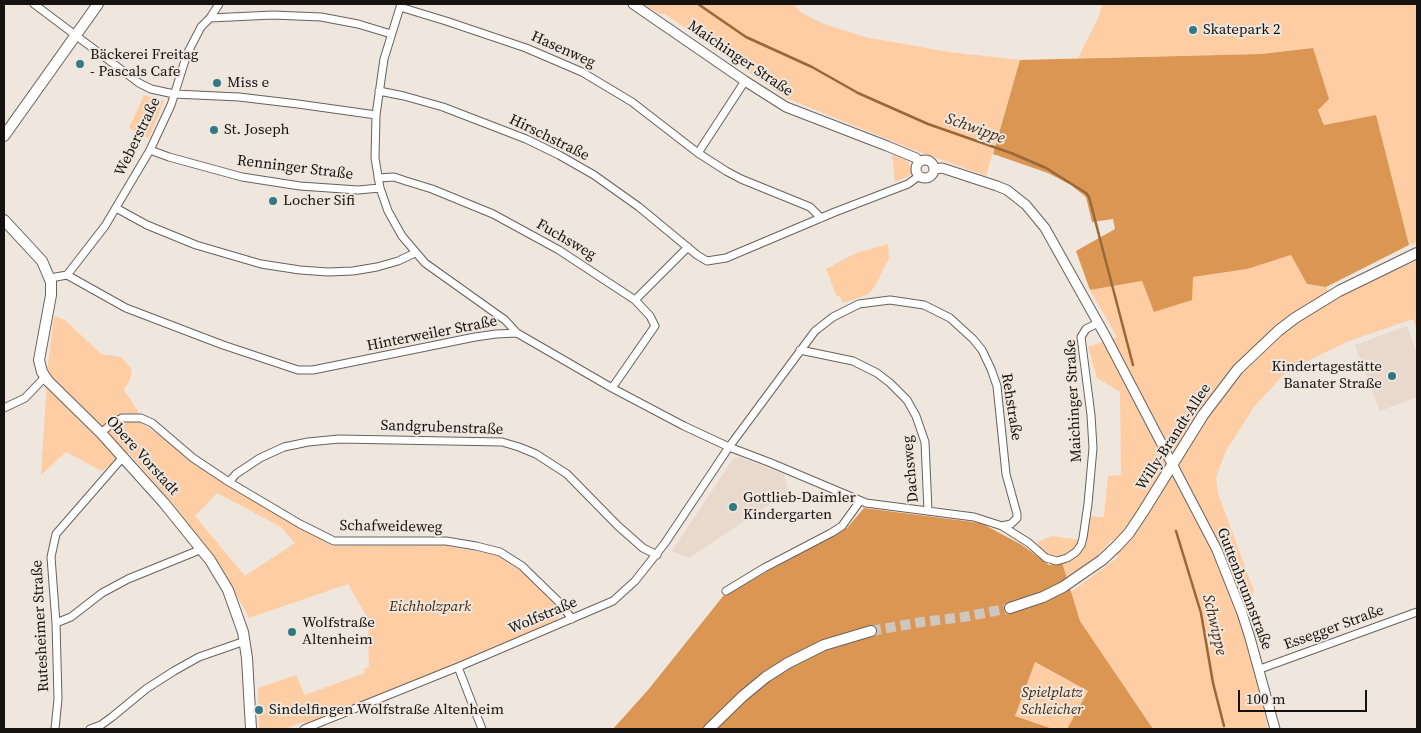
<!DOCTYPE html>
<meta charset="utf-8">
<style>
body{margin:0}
#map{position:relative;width:1421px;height:733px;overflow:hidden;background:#efe6de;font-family:"Source Serif 4",serif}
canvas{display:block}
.frame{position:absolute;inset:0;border:5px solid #15120f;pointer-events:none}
.scale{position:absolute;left:1238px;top:690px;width:129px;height:22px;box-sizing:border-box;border:2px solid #15120f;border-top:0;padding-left:6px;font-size:15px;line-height:18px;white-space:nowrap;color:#15120f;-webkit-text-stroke:4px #efe6de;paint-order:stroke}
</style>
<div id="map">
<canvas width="1421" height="733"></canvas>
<div class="frame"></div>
<div class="scale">100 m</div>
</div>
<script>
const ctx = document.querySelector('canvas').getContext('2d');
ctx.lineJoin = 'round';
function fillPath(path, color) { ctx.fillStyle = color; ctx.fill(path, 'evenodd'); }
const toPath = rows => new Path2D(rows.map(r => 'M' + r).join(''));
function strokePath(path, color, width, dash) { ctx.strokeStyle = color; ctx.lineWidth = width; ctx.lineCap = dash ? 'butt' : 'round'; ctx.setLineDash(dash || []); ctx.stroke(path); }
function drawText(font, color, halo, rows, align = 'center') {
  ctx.font = font + ' "Source Serif 4",serif'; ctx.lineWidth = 4; ctx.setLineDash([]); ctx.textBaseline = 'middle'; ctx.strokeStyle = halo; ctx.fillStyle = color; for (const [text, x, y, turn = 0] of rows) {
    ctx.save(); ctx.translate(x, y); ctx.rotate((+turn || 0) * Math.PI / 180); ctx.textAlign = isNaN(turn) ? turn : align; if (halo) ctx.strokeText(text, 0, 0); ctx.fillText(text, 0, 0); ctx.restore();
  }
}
fillPath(toPath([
 [1407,326,1417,354,1417,397,1380,411,1355,345],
 [739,457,784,474,788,492,689,558,672,551,733,459]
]), '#e8d9cc');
fillPath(toPath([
 [643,4,793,4,802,13,824,24,865,37,949,52,1020,60,986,176,914,150,786,98,665,14,660,14],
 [1102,4,1417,4,1417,242,1409,245,1376,115,1325,125,1318,110,1313,48,1261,54,1078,58,1099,16],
 [144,95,164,101,149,138,129,128],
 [892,155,908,161,912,170,911,174,907,177,895,182],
 [888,244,889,258,875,286,869,294,843,303,840,297,836,295,826,269,856,253],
 [1291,255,1307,284,1326,287,1333,300,1370,281,1417,261,1417,330,1413,319,1349,341,1287,371,1254,407,1226,451,1216,477,1218,493,1254,591,1251,600,1238,614,1257,681,1268,729,1153,729,1080,621,1071,592,1118,557,1112,540,1096,557,1067,578,1062,562,1081,552,1087,543,1090,516,1104,517,1108,476,1121,475,1120,392,1097,378,1088,347,1117,337,1090,290,1142,281,1154,311,1193,277,1247,269],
 [54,316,65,320,101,354,121,357,132,370,130,380,124,390,138,411,141,423,168,441,195,464,224,484,333,546,441,545,497,555,531,579,563,612,553,624,308,724,303,722,285,729,259,729,258,688,296,675,305,695,365,673,364,669,369,666,368,619,348,584,249,618,221,566,174,505,128,452,102,471,66,452,41,475,48,365],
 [217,493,281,527,295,543,245,576,195,516],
 [1052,536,1079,540,1079,545,1073,553,1057,558,1046,555,1037,542],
 [1034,662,1088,691,1067,729,1053,729,1015,716]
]), '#fecda3');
fillPath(toPath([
 [1313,48,1329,99,1318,110,1324,125,1376,115,1409,245,1326,287,1307,284,1291,255,1247,269,1193,277,1192,300,1154,312,1142,281,1090,290,1076,251,1115,229,1113,219,1092,222,1086,197,1071,185,1048,173,993,154,1020,60,1261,54],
 [864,508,981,523,1022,545,1049,565,1062,562,1080,621,1153,729,1067,729,1088,691,1035,662,1015,716,1053,729,613,729,648,690,724,595,847,528]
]), '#dc9654');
strokePath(toPath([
 [698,4,746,37,812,67,858,93,928,124,1011,153,1046,168,1086,193,1089,197,1133,365],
 [1176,531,1201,613,1213,683,1224,726]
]), '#996738', 2.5);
strokePath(toPath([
 [871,631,922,622,964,617,1010,608]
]), '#cec6bf', 10, [10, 5]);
const minor = toPath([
 [34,4,139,83,151,89,174,94,239,97,298,104,376,115],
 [401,4,384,59,376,115,375,158,380,188,388,211,402,236,425,263,505,320,517,333],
 [400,7,446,21,526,48,582,72,632,102,698,153,726,171,741,179,810,207,821,218],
 [210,18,273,15,321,17,358,24,391,34],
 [379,91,404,96,443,107,526,139,559,155,594,175,639,207,697,255,707,261,726,258,835,212,908,184,919,176],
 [150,150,169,157,242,177,300,186,358,190,380,188],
 [698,153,745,81],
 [378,178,394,177,406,181,432,189,493,214,559,250,635,300,650,316,655,326,612,388],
 [116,208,147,225,196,245,261,264,300,270,328,272,353,271,377,267,398,261,415,253],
 [67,275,105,226,150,150,171,105,187,54,201,27,210,18,219,4],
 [50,278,67,275,126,308,223,345,298,370,313,370,475,337,496,334,517,333,612,388,684,426,729,447,771,463,866,503,974,517,1002,526,1029,543,1046,558,1057,561,1067,558,1076,552,1081,545,1083,538,1088,504,1093,448,1091,415,1081,337,1086,329,1098,323],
 [635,300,688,247],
 [800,350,853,361,877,373,890,383,907,400,916,416,925,442,928,511],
 [4,408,25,398,45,377],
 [101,433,110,425,122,418,141,418,152,423,193,458,229,482,300,524,334,541,446,541,476,546,500,552,522,566,560,603,572,619],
 [229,482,236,474,260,458,284,447,308,442,339,439,502,442,519,447,536,454,567,474,618,526,643,548,657,555],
 [726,591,764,568,831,533,842,526,860,501],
 [56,623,71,617,102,593,128,579,202,549],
 [458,667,482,729],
 [1260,669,1417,612],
 [55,729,58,699,56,623,51,557,56,534,123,457],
 [90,729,101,725,112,717,146,689,174,671,199,657,245,641],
 [304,729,458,667,613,601,635,581,665,543,729,447,815,331,833,317,859,304,890,300,924,305,950,318,973,339,982,350,991,369,997,386,1006,474,1017,514,1017,518,1011,524,1002,526]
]);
const tertiary = toPath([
 [633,4,745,81,786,107,887,146,916,158,919,162],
 '916 169a9 9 0 1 1 18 0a9 9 0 1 1-18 0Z',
 [934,169,942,168,997,186,1007,190,1026,205,1045,228,1106,337,1217,550,1242,613,1250,638,1275,729]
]);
const secondary = toPath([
 [4,136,98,4],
 [4,220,42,261,51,282,51,295,39,360,42,372,48,381,101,433,164,503,210,560,228,590,243,632,247,658,251,729],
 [1010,608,1043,597,1063,587,1102,560,1117,546,1129,533,1143,512,1203,415,1238,369,1278,331,1295,318,1339,291,1417,253],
 [709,729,743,696,766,677,788,663,824,645,871,631]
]);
strokePath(minor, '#69615b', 9);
strokePath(tertiary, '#69615b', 11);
strokePath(secondary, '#69615b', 12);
strokePath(minor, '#fff', 7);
strokePath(tertiary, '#fff', 9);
strokePath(secondary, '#fff', 10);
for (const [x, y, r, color] of [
 [1193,30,5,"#327885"],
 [80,64,5,"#327885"],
 [217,83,5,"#327885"],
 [214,130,5,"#327885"],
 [273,201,5,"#327885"],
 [1392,376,5,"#327885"],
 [733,507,5,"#327885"],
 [292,632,5,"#327885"],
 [259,710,5,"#327885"]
]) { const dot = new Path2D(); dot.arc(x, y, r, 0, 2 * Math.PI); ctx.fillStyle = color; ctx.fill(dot); strokePath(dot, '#efe6de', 2); }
drawText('15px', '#15120f', '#efe6de', [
 ["Skatepark 2",1203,30],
 ["Bäckerei Freitag",90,55],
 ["- Pascals Cafe",90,72],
 ["Miss e",227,83],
 ["St. Joseph",224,130],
 ["Locher Sifi",283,201],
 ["Kindertagestätte",1382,367,"right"],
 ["Banater Straße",1382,384,"right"],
 ["Gottlieb-Daimler",743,498],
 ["Kindergarten",743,515],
 ["Wolfstraße",302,623],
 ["Altenheim",302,640],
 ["Sindelfingen Wolfstraße Altenheim",269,710]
], 'left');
drawText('15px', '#15120f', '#efe6de', [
 ["Hasenweg",563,50,24],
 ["Maichinger Straße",740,59,34],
 ["Weberstraße",138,137,-64],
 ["Hirschstraße",549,138,26],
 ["Renninger Straße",295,168,7],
 ["Fuchsweg",566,240,30],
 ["Hinterweiler Straße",432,334,-11],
 ["Maichinger Straße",1074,401,-93],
 ["Rehstraße",1011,407,81],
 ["Sandgrubenstraße",442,428,2],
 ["Willy-Brandt-Allee",1174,437,-57],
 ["Obere Vorstadt",142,456,48],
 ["Dachsweg",911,469,-95],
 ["Schafweideweg",391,527,1],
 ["Guttenbrunnstraße",1244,589,69],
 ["Wolfstraße",543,616,-23],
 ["Rutesheimer Straße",41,626,-93],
 ["Essegger Straße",1334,628,-20]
]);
drawText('italic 15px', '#44280b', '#efe6de', [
 ["Eichholzpark",430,607],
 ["Spielplatz",1052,693],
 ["Schleicher",1052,710]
]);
drawText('italic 16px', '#482b0f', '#efe6de', [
 ["Schwippe",975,129,20],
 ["Schwippe",1214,625,77]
]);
</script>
